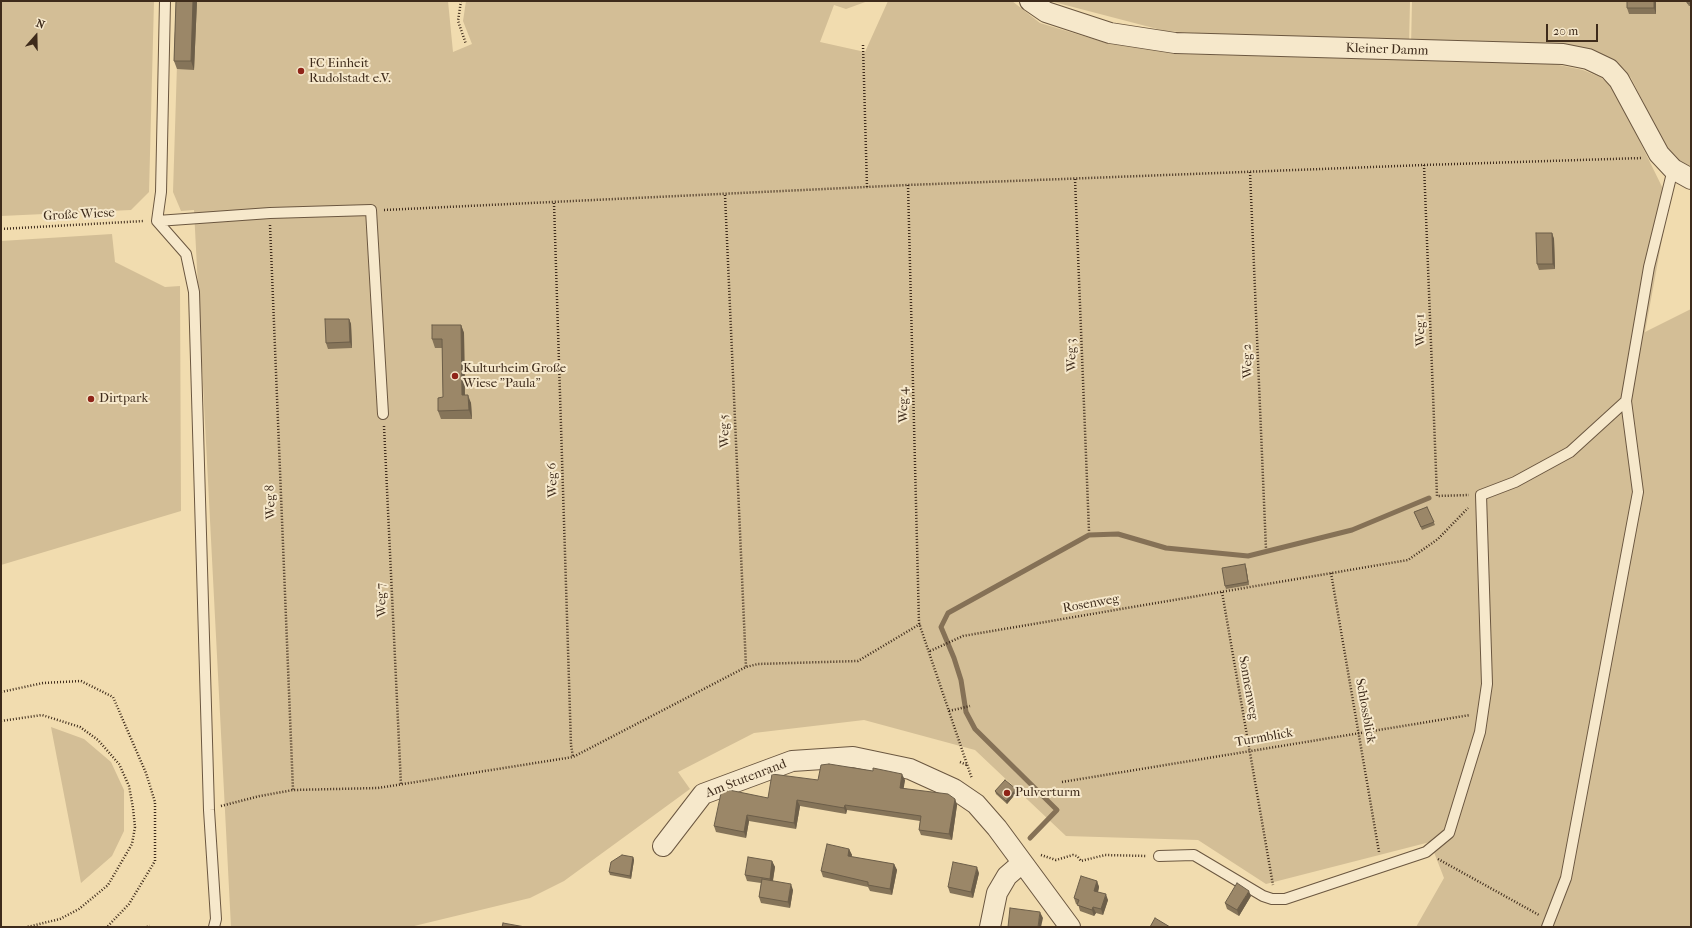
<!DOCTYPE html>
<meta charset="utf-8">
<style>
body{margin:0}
#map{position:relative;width:1692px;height:928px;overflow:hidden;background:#f1dcaf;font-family:"IM FELL French Canon",serif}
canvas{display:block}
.frame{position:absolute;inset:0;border:2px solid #3e2b1b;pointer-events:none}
.north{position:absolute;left:16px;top:16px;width:40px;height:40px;-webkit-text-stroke:3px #f6e8cb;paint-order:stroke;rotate:20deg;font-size:11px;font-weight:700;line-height:16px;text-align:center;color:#3e2b1b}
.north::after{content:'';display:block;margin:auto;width:14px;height:18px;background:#3e2b1b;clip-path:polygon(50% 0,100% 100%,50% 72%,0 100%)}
.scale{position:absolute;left:1546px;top:24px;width:52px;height:18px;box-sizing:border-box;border:2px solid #3e2b1b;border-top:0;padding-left:5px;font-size:12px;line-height:14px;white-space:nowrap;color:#3e2b1b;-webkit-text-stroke:3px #f6e8cb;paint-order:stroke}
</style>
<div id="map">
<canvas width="1692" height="928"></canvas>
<div class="frame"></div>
<div class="north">N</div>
<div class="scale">20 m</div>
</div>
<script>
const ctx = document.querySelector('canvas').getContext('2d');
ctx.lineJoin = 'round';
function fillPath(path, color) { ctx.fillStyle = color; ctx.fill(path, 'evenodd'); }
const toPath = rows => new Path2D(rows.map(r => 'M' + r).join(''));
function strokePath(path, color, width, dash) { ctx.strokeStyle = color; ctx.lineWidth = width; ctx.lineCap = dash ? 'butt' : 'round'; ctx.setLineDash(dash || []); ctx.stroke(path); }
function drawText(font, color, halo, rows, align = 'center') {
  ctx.font = font + ' "IM FELL French Canon",serif'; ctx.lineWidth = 4; ctx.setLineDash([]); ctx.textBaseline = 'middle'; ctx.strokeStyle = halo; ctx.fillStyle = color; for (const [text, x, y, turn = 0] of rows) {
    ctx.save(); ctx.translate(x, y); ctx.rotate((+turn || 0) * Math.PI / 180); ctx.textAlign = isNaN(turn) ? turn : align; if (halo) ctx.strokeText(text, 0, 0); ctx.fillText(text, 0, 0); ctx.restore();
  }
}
fillPath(toPath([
 [1,1,154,1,149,192,131,210,1,216],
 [179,1,448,1,453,52,472,44,463,21,466,1,868,1,846,9,834,5,820,42,865,52,888,1,1012,1,1040,23,1110,44,1175,54,1554,64,1583,70,1600,77,1613,87,1669,201,1645,332,1691,309,1691,927,1416,927,1444,878,1430,842,1266,884,1198,840,1066,836,975,750,864,720,754,733,678,772,690,789,564,881,530,898,410,927,231,927,194,210,181,211,173,192],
 [1050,1,1410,1,1409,46,1165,31],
 [1412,1,1691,1,1691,166,1677,160,1664,143,1631,78,1612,60,1411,47],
 [112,234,115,262,165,287,180,286,181,511,1,565,1,241],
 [51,727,84,739,111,762,124,790,124,831,112,856,81,883]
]), '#d3be96');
strokePath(toPath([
 [1030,838,1057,810,975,729,966,712,961,680,954,658,941,627,948,613,1089,535,1118,534,1166,548,1248,556,1352,530,1429,498]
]), '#857156', 5);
const service = toPath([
 [165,1,161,192,157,221,186,254,194,292,209,810,216,919,214,927],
 [157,221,270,213,371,210,383,414],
 [1159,856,1194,855,1263,896,1272,899,1285,899,1426,852,1449,833,1480,732,1487,684,1481,495,1515,482,1570,452,1626,401],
 [1547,927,1566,878,1638,492,1626,401,1649,267,1673,169]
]);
const minor = toPath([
 [1030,1,1046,12,1110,33,1175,43,1563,54,1588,59,1609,69,1619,80,1659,154,1673,169,1691,179],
 [663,846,703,794,792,761,853,757,910,769,954,789,976,804,997,828,1070,927],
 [990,927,997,893,1007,876,1022,863]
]);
strokePath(service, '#6b5740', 12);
strokePath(minor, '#6b5740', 22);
strokePath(toPath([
 [461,1,458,21,466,44],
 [863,45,867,187],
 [1424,165,1437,496,1469,495],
 [1250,172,1266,549],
 [1075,179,1089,531],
 [908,185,919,623,972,779],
 [725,195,746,667],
 [554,203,571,745,573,757],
 [384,210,908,185,1424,165,1642,158],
 [270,225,293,790],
 [1,229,144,221],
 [384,426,401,785],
 [1331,573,1379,852],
 [1222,592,1273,885],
 [930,651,963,636,1408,560,1438,539,1468,508],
 [1,692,43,683,81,681,113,697,146,773,155,802,155,861,129,904,107,927],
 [949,711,970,706],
 [1,721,42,715,80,727,98,740,119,764,129,786,133,808,135,827,132,844,108,885,79,909,60,919,27,927],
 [960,762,967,765],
 [1062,782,1470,715],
 [221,806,260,796,293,790,378,788,573,757,746,667,758,664,858,661,920,624],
 [1041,855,1056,860,1073,855,1077,856,1081,861,1105,855,1147,856],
 [1438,859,1539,915],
 [147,927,150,926]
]), '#3e2b1b', 2.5, [1, 2]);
strokePath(service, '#f6e8cb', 10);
strokePath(minor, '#f6e8cb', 20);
fillPath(toPath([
 [176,1,197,1,194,70,177,69,174,61],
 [425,1,448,1,448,2],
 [1627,1,1656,1,1656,14,1629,14,1627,8],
 [1691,1,1691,6,1689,6,1687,3],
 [1552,233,1554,239,1555,269,1539,270,1537,264],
 [349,319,351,324,352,348,328,349,326,343],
 [461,325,464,333,465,395,471,403,472,419,441,419,438,411,443,397,442,348,435,348,432,339],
 [1427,507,1435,525,1422,530,1414,512],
 [1246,567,1249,585,1226,589,1225,586],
 [818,780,905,780,903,788,955,799,957,805,952,840,921,835,919,830,920,821,847,810,846,814,800,806,796,829,749,821,746,838,716,832,714,826,768,798],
 [995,791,1017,792,1007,804,996,794],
 [849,849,852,855,851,857,894,864,897,870,892,895,870,891,868,887,823,877,821,871],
 [633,857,634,860,631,879,610,875,609,872],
 [772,861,775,867,773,881,793,890,790,908,761,903,759,897,761,883,747,881,745,875],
 [979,873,973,898,950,893,948,887],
 [1097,881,1099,887,1098,892,1108,900,1103,915,1096,913,1094,916,1080,911,1078,904,1076,904,1074,898],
 [1251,896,1239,916,1227,909,1225,903]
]), '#857459');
fillPath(toPath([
 [193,1,197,1,194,70,191,61],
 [1654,1,1656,1,1656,14,1654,8],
 [1552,233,1554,239,1555,269,1553,264],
 [349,319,351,324,352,348,350,342],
 [461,325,464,333,465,404,462,395],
 [468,395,471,403,472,419,469,410],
 [1245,564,1246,567,1249,585,1248,582],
 [902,774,905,780,903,793,900,788],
 [1016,789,1017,792,1007,804,1006,801],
 [955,799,957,805,952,840,949,834],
 [797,800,800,806,796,829,794,823],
 [845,805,847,810,846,814,844,808],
 [747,815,749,821,746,838,744,832],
 [849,849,852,855,850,862,848,856],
 [633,857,634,860,631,879,630,876],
 [772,861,775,867,772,885,770,879],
 [894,864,897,870,892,895,890,889],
 [977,867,979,873,973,898,971,892],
 [1097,881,1099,887,1097,896,1094,891],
 [791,884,793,890,790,908,788,902],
 [1249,891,1251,896,1239,916,1237,910],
 [1106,894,1108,900,1103,915,1101,909],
 [1093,907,1096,913,1094,916,1092,910],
 [1040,912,1043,918,1041,927,1038,927]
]), '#6c5e49');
const building = toPath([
 [176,1,193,1,191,61,174,61,176,1],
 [1627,1,1654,1,1654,8,1627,8,1627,1],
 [1687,1,1691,1,1691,3,1687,3,1687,1],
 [1536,233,1552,233,1553,264,1537,264,1536,233],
 [325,319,349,319,350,342,326,343,325,319],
 [432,325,461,325,462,395,468,395,469,410,438,411,438,398,443,397,442,339,432,339,432,325],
 [1427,507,1434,522,1421,527,1414,512,1427,507],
 [1245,564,1248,582,1225,586,1222,568,1245,564],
 [829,764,873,771,873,768,902,774,900,788,948,794,955,799,949,834,919,830,921,816,845,805,844,808,797,800,794,823,747,815,744,832,714,826,721,793,729,790,768,798,772,774,818,780,821,765,829,764],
 [1005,780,1016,789,1006,801,995,791,1005,780],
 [827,844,849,849,848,856,894,864,890,889,868,885,868,882,821,871,827,844],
 [622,855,633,857,630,876,609,872,611,862,622,855],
 [748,857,772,861,770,879,745,875,748,857],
 [953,862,977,867,971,892,948,887,953,862],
 [1081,876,1097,881,1094,891,1106,894,1101,909,1093,907,1092,910,1077,905,1079,900,1074,898,1081,876],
 [762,879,791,884,788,902,759,897,762,879],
 [1237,883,1249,891,1237,910,1225,903,1237,883],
 [1010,908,1040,912,1038,927,1008,927,1010,908],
 [1155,918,1170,927,1150,927,1155,918],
 [503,923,525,927,502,927,503,923]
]);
fillPath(building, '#9b8768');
strokePath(building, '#6c5e49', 1);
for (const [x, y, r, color] of [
 [301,71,4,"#8f2418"],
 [455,376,4,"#8f2418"],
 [91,399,4,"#8f2418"],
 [1007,793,4,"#8f2418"]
]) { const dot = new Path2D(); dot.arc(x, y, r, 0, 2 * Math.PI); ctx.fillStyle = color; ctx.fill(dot); strokePath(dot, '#f6e8cb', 1.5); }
drawText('13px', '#3e2b1b', '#f6e8cb', [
 ["Kleiner Damm",1387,50,2],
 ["Große Wiese",79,215,-3],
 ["Weg 1",1421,330,-92],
 ["Weg 3",1072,355,-92],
 ["Weg 2",1248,361,-92],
 ["Weg 4",904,405,-91],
 ["Weg 5",725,431,-92],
 ["Weg 6",553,480,-92],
 ["Weg 8",271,502,-92],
 ["Weg 7",382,600,-93],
 ["Rosenweg",1091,604,-10],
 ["Sonnenweg",1248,688,80],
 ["Schlossblick",1365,711,80],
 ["Turmblick",1264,738,-10],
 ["Am Stutenrand",746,779,-21]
]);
drawText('13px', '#3e2b1b', '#f6e8cb', [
 ["FC Einheit",309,64],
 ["Rudolstadt e.V.",309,79],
 ["Kulturheim Große",463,369],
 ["Wiese \"Paula\"",463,384],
 ["Dirtpark",99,399],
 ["Pulverturm",1015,793]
], 'left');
</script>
